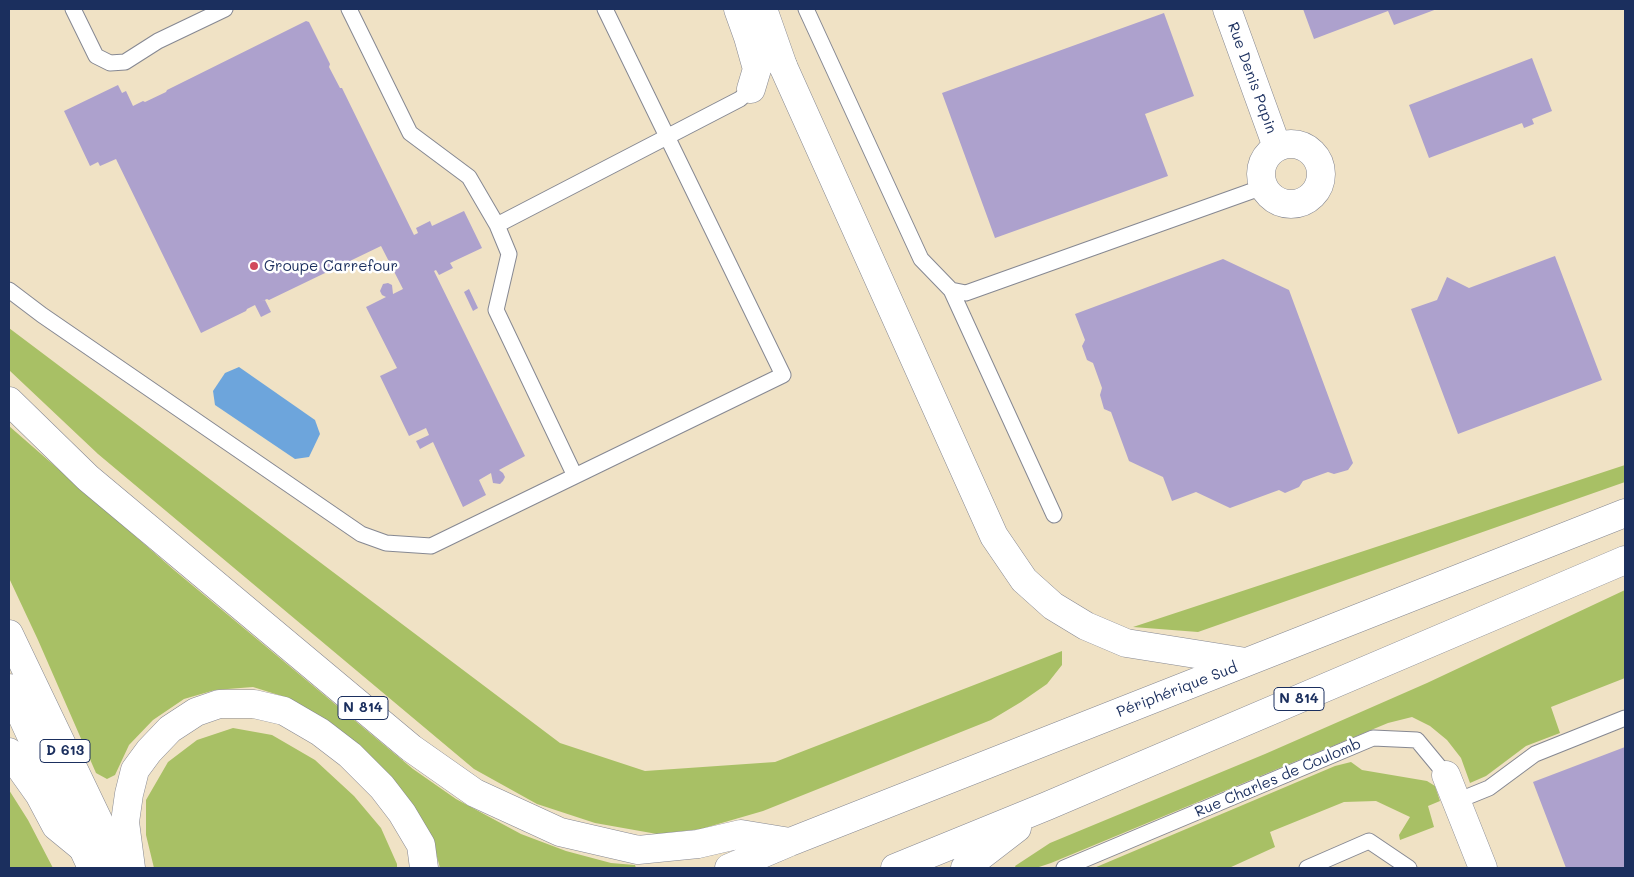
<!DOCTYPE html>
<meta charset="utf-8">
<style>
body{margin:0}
#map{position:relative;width:1634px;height:877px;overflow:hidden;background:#f0e2c5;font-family:Mali,sans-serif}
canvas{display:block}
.frame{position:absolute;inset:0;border:10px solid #1b2f5e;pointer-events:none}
</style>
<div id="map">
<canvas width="1634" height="877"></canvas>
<div class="frame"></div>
</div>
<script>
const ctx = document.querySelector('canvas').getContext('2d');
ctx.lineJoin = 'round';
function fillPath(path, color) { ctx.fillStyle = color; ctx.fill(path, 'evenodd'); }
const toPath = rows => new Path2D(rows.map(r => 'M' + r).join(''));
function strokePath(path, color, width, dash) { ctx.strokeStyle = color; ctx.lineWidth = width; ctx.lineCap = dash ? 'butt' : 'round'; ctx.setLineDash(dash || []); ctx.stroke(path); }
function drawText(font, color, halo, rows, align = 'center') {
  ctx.font = font + ' Mali,sans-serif'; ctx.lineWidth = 5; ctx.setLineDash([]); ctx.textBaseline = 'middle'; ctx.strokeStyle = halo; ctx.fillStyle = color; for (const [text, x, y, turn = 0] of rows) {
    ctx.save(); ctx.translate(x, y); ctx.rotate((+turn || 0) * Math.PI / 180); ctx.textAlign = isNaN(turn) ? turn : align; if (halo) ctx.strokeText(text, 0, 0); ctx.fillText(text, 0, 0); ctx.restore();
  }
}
fillPath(toPath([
 [9,328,560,743,645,771,775,762,1062,651,1062,665,1047,684,1021,702,991,720,763,811,701,829,657,834,595,823,537,804,474,769,98,454,9,370],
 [9,426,174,570,413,769,456,799,521,834,566,851,611,863,635,865,636,868,440,868,433,842,285,697,253,687,215,690,184,699,153,720,129,745,115,775,107,779,96,773,38,640,9,578],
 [1625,465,1625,482,1198,632,1133,627],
 [1625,590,1625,678,1551,707,1560,733,1526,746,1486,776,1470,783,1461,758,1447,740,1430,726,1412,717,1388,723,1051,863,1036,868,1016,868,1015,866,1050,843,1265,754,1427,683],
 [233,728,272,735,315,760,354,796,381,828,397,864,397,868,154,868,146,835,146,800,168,762,197,740],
 [1351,762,1362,770,1427,781,1435,786,1440,801,1428,806,1434,827,1400,840,1399,835,1410,817,1376,801,1344,802,1270,832,1275,847,1229,868,1094,868,1335,766],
 [9,790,28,820,53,868,9,868]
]), '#a8c065');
fillPath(toPath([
 [239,367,315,420,320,434,309,457,295,459,215,405,213,391,225,373]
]), '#6da5dc');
fillPath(toPath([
 [1303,9,1437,9,1394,25,1388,11,1314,39],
 [1164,13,1194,96,1145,114,1168,176,995,238,942,93],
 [306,21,309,22,330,64,329,67,340,88,342,88,414,235,418,233,416,228,430,221,432,226,464,211,482,248,450,263,453,268,439,275,436,270,434,271,525,456,499,470,503,473,505,477,503,481,500,484,493,483,491,473,479,480,486,495,463,507,433,442,420,449,416,441,429,435,426,428,409,436,380,376,397,368,366,307,386,297,382,295,380,291,383,284,388,283,392,285,393,294,403,289,381,246,269,300,267,299,260,302,265,300,271,312,261,317,255,305,247,309,246,311,201,333,116,159,100,166,98,162,90,166,64,111,118,85,122,93,126,91,133,106,143,101,145,102,166,92,167,90],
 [1532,58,1552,111,1532,119,1534,124,1524,128,1522,123,1429,158,1409,105],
 [1555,256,1602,380,1458,434,1411,309,1437,300,1447,277,1469,288],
 [1223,259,1289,290,1353,463,1348,470,1334,474,1328,472,1303,481,1299,487,1285,493,1279,490,1230,508,1196,492,1172,501,1163,477,1129,461,1111,412,1104,409,1100,395,1102,388,1093,363,1087,360,1082,346,1085,340,1075,314],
 [469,289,478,308,473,311,464,292],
 [1625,747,1625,868,1566,868,1533,782]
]), '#ada1cd');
const lane = toPath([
 [73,9,96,56,110,63,125,62,158,41,225,9],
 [349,9,410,133,469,177,497,225,509,254,496,310,575,476],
 [806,9,921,259,951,290,966,293,1263,187],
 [497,225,740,99,751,89],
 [9,290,42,315,361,534,386,543,431,546,783,375,605,9],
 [951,290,1054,515],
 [1457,801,1489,788,1535,754,1625,718],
 [1064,868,1373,738,1417,740,1446,775],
 [1307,868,1369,841,1409,868]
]);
const street = toPath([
 [738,9,748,37,757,69,751,89],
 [763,9,783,66],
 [1227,9,1277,147],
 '1261 174a30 30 0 1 1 60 0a30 30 0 1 1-60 0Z',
 [1446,775,1483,868]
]);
const primary = toPath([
 [9,634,121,868],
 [9,688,92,868]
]);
const highway = toPath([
 [783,66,994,536,1024,580,1053,606,1086,626,1126,643,1246,662],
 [9,401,88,478,411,748,475,793,560,832,638,850,698,844,741,834,790,842],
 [9,752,39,794,56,826,84,849],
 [131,868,125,822,129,794,135,770,149,751,170,729,196,712,219,704,254,704,284,711,320,732,350,755,382,787,402,813,421,845,424,868],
 [729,868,790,842,1625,513],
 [895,868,1047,806,1625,560],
 [965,868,1017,828]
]);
strokePath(lane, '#868892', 17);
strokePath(street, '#868892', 29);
strokePath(primary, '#868892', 29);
strokePath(highway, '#868892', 29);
strokePath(lane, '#fff', 15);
strokePath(street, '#fff', 28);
strokePath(primary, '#fff', 28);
strokePath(highway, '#fff', 28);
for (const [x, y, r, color] of [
 [254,266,5,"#d1495b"]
]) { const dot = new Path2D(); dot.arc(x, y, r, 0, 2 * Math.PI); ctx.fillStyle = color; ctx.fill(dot); strokePath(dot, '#fff', 2); }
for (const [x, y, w] of [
 [1299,699,50],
 [363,708,50],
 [65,751,50]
]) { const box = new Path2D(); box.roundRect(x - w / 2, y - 11.5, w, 23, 4); ctx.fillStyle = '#fff'; ctx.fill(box); strokePath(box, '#1b2f5e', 1); }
drawText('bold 14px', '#1b2f5e', null, [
 ["N 814",1299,699],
 ["N 814",363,708],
 ["D 613",65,751]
]);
drawText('15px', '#1b2f5e', '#fff', [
 ["Rue Denis Papin",1252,78,70],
 ["Périphérique Sud",1177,690,-21],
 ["Rue Charles de Coulomb",1278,778,-23]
]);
drawText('15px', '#1b2f5e', '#fff', [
 ["Groupe Carrefour",264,266]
], 'left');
</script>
